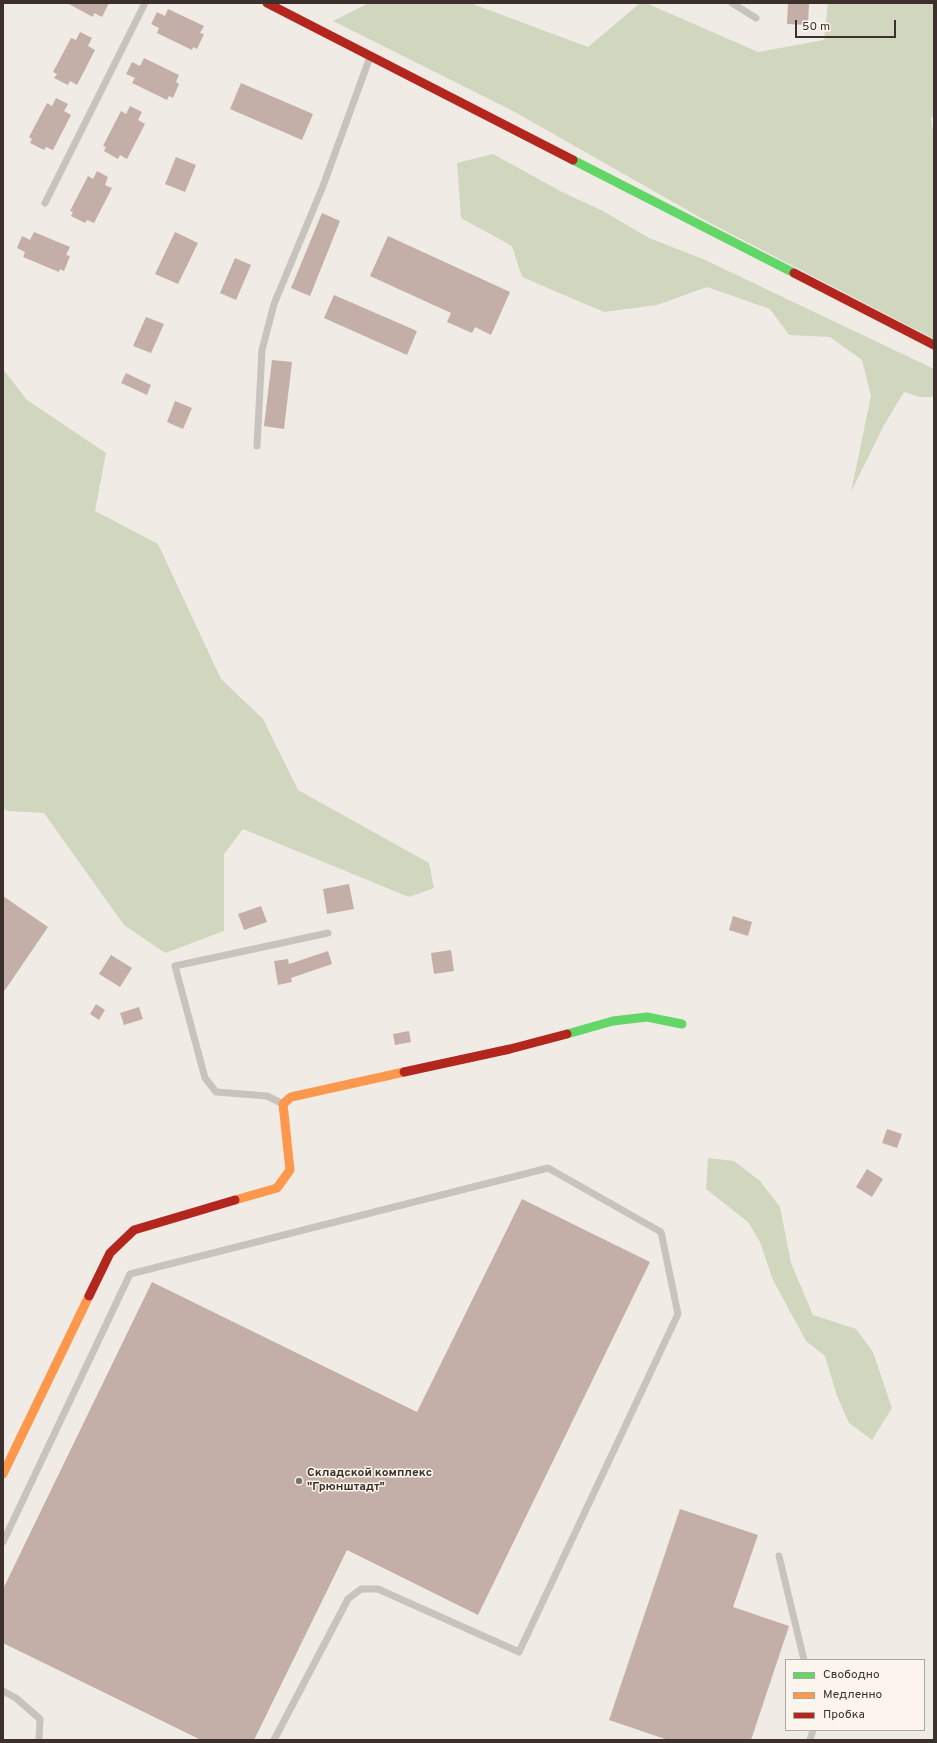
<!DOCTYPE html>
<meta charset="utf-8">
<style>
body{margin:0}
#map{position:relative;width:937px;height:1743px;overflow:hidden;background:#f0ebe5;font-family:Overpass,sans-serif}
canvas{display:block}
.frame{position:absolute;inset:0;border:4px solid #3b302b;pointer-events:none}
.legend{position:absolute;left:785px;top:1659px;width:140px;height:72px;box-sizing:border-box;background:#fbf5ee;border:1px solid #aea6a0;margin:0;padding:5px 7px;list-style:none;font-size:12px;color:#3b302b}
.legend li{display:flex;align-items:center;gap:8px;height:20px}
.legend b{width:20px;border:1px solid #aea6a0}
.scale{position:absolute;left:795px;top:20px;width:101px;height:18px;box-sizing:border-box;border:2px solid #3b302b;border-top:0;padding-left:5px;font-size:12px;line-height:14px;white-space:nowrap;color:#3b302b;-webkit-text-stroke:3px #fbf5ee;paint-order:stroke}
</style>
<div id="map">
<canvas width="937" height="1743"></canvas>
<div class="frame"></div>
<ul class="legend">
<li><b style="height:5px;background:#63d668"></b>Свободно</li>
<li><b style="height:5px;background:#ff974d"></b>Медленно</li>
<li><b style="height:5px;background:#b3261e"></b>Пробка</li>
</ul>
<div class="scale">50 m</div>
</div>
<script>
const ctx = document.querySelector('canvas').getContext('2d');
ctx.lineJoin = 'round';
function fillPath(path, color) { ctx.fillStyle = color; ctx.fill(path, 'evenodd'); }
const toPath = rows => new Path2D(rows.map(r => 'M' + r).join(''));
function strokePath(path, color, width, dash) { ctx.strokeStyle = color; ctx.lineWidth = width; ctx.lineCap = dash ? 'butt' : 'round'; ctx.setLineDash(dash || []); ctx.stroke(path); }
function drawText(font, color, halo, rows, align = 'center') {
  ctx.font = font + ' Overpass,sans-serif'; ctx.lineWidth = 3; ctx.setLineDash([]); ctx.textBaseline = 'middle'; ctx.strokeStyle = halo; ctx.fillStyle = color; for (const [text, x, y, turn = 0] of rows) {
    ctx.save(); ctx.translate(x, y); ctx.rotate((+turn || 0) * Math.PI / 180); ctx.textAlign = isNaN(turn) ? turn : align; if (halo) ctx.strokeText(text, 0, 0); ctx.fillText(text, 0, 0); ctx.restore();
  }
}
fillPath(toPath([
 [369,3,470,3,588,47,640,3,646,3,758,52,824,40,828,3,934,3,934,116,931,118,934,139,934,339,710,223,513,111,333,21],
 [493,154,562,192,603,211,649,238,703,259,934,369,934,397,920,397,904,392,884,425,851,492,871,396,862,360,830,337,789,335,770,309,707,287,657,305,604,312,522,277,512,246,461,218,457,163],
 [3,369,27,400,106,453,95,511,158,544,221,679,263,719,298,790,429,863,434,888,409,897,243,829,224,854,224,931,165,953,124,925,44,813,7,811,3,808],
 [708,1158,734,1161,760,1181,780,1207,791,1263,813,1315,856,1329,873,1352,892,1408,872,1440,849,1423,837,1396,825,1356,806,1341,773,1280,760,1242,748,1222,706,1189]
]), '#d1d6bf');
fillPath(toPath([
 [67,3,109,3,102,17,94,13,93,17],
 [788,3,809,3,808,25,787,24],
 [168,9,204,26,200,33,204,34,197,49,193,47,192,50,157,33,159,28,151,24,157,12,165,16],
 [80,32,92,38,88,46,95,50,77,85,70,81,68,85,54,78,57,74,53,72,71,38,76,40],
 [144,58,179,75,176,82,179,84,173,98,169,96,167,100,132,83,135,78,126,74,132,62,140,66],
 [241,83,313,114,302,140,230,109],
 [56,98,68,104,64,111,71,115,53,150,46,147,44,150,30,143,32,139,29,137,47,103,52,106],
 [130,106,142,112,138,120,145,124,127,159,120,155,118,159,104,151,106,147,103,146,121,111,126,114],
 [176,157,196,165,185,192,165,184],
 [97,171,108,177,105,185,112,188,94,223,87,220,85,223,71,216,73,212,70,211,88,176,93,179],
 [322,213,340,221,310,296,291,288],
 [34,232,70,247,66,255,70,256,64,271,60,269,59,272,23,257,25,252,17,248,22,236,30,240],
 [175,232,198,243,178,284,155,274],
 [388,236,510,292,491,335,475,327,472,333,447,322,451,313,370,276],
 [235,258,251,265,236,300,220,293],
 [334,295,417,331,407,355,324,318],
 [146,317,164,324,151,353,133,346],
 [272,360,292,362,284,429,264,426],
 [126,373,151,385,147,395,121,383],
 [175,401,192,408,183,429,167,422],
 [349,884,354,909,327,914,323,889],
 [3,896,48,927,3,993],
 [261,906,267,922,244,930,238,914],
 [733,916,752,922,748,936,729,930],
 [451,950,454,971,434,974,431,953],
 [328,951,332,964,291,978,292,982,278,985,274,961,288,959,289,964],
 [111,955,132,968,120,987,99,974],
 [96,1004,105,1010,99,1020,90,1014],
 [139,1007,143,1019,124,1025,120,1013],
 [409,1031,411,1042,395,1045,393,1034],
 [887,1129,902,1134,897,1148,882,1143],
 [867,1169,883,1179,872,1197,856,1187],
 [522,1199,650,1262,478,1615,347,1550,254,1740,201,1740,3,1643,3,1589,152,1282,417,1412],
 [680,1509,758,1535,733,1607,789,1626,751,1740,668,1740,609,1720]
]), '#c3afa7');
strokePath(toPath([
 [732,3,756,18],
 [45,203,145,3],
 [257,446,262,350,274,304,323,186,370,57],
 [283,1104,267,1096,216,1092,205,1078,175,966,328,933],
 [3,1542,130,1274,548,1168,661,1232,678,1314,519,1652,378,1589,361,1589,348,1599,274,1740],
 [779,1556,804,1660],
 [3,1691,16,1698,40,1719,39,1740],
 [810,1740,813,1730]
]), '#c9c3be', 7);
strokePath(toPath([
 [573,160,794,273],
 [567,1034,613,1021,647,1017,682,1024]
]), '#63d668', 9);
strokePath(toPath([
 [235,1200,277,1188,290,1170,283,1104,291,1097,404,1072],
 [3,1474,89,1296]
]), '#ff974d', 9);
strokePath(toPath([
 [267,3,573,160],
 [794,273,934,345],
 [404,1072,510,1049,567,1034],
 [89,1296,110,1253,134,1230,235,1200]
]), '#b3261e', 9);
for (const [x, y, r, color] of [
 [299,1481,4,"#7a716c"]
]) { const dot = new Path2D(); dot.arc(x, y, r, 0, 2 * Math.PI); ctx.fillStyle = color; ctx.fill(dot); strokePath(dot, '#fbf5ee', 1.5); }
drawText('bold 12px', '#3b302b', '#fbf5ee', [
 ["Складской комплекс",307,1474],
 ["\"Грюнштадт\"",307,1488]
], 'left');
</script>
